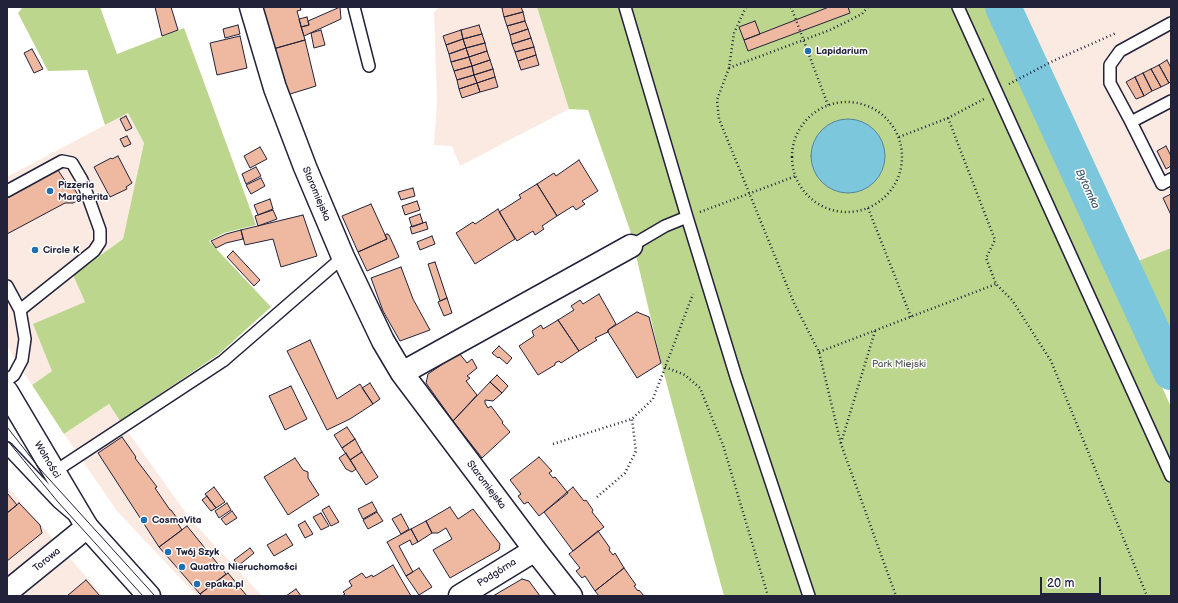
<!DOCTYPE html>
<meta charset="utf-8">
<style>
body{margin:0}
#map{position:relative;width:1178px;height:603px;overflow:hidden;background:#fff;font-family:"Balsamiq Sans",sans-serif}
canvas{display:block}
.frame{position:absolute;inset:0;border:8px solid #22223b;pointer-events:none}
.scale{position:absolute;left:1040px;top:577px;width:61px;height:18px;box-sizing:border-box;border:2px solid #22223b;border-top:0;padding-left:5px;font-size:12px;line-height:14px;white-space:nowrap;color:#22223b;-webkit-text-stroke:3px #fff;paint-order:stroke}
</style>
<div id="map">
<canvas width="1178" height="603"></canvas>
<div class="frame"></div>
<div class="scale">20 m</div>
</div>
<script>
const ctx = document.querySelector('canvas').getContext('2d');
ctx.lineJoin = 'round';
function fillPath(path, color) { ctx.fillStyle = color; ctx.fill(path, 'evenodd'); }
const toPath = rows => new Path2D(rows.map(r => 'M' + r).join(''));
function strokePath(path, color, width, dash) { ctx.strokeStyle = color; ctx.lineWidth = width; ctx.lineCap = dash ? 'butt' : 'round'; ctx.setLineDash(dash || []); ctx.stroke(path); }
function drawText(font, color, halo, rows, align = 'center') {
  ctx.font = font + ' "Balsamiq Sans",sans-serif'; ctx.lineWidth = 3; ctx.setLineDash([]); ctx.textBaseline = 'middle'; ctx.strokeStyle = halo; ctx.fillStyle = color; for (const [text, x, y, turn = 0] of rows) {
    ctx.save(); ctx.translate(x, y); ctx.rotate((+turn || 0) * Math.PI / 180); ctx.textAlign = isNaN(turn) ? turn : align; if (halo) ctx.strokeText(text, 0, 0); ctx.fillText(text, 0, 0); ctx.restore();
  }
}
fillPath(toPath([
 [439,7,537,7,569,109,460,166,452,146,434,145,437,102,434,12],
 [1017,7,1171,7,1171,248,1133,263],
 [128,113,144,143,123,239,73,275,85,302,52,371,32,385,7,346,7,177],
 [109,404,120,421,191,520,262,596,197,596,117,511,64,434],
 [7,486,103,596,7,596]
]), '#faeae2');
fillPath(toPath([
 [23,7,100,7,117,54,184,28,209,96,256,225,224,233,209,241,271,307,219,354,120,421,109,404,64,434,32,385,52,371,33,324,85,302,73,275,123,239,144,143,128,113,105,125,87,70,48,71,18,13],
 [537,7,991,7,1171,407,1171,596,724,596,663,370,630,230,588,110,569,109],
 [1171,248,1171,346,1133,263]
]), '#bdd68d');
const water = toPath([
 '811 156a37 37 0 1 1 74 0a37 37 0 1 1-74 0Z'
]);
fillPath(water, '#7cc7db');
strokePath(water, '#58859b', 1);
strokePath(toPath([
 [1003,7,1171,372]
]), '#7cc7db', 36);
const building = toPath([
 [155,7,171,7,178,30,162,36,155,7],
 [261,7,300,7,301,10,297,11,305,40,273,49,261,7],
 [340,7,341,19,304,36,301,27,309,25,308,21,340,7],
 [505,7,521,7,523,12,504,17,502,8,505,7],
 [829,7,848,7,850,13,748,51,744,40,829,7],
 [523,12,525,21,507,26,504,17,523,12],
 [307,17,309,25,301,27,299,19,307,17],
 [525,21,528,29,510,35,507,26,525,21],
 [755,21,760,34,744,40,739,27,755,21],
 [238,25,240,34,225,38,223,29,238,25],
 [479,25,482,34,463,39,461,30,479,25],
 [528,29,531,38,512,44,510,35,528,29],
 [321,30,325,45,314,48,311,33,321,30],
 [461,30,463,39,446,45,443,36,461,30],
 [482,34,485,43,466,48,463,39,482,34],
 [240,36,247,68,217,75,210,43,240,36],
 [531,38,534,47,515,52,512,44,531,38],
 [463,39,466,48,449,54,446,45,463,39],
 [305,40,316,86,287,95,273,49,305,40],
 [485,43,487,51,469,57,466,48,485,43],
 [534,47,536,55,518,61,515,52,534,47],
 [466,48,469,57,451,62,449,54,466,48],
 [32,49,43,69,34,73,24,53,32,49],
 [487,51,490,60,472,66,469,57,487,51],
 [536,55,539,65,521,70,518,61,536,55],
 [469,57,472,66,454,71,451,62,469,57],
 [490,60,493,69,474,75,472,66,490,60],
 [1167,60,1171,68,1171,81,1169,83,1159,65,1167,60],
 [1159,65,1169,83,1161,87,1151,69,1159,65],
 [472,66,474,75,457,80,454,71,472,66],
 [493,69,495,77,477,83,474,75,493,69],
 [1151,69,1161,87,1152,91,1143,73,1151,69],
 [1143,73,1152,91,1144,96,1135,77,1143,73],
 [474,75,477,83,459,89,457,80,474,75],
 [495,77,498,87,480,92,477,83,495,77],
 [1135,77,1144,96,1136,99,1126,82,1135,77],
 [477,83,480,92,462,98,459,89,477,83],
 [126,116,132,128,126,131,120,119,126,116],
 [127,136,131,144,124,147,120,139,127,136],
 [1166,146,1171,156,1171,166,1166,169,1157,151,1166,146],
 [260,147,267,159,250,168,244,156,260,147],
 [118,156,132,183,126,187,127,189,110,197,94,167,111,158,112,159,118,156],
 [579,160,598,191,582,201,585,204,576,210,573,206,557,216,537,184,554,173,556,176,579,160],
 [256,167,261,176,246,184,242,174,256,167],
 [58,170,69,187,75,190,78,195,77,201,73,203,65,203,7,234,7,197,58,170],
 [261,178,265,186,251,194,246,185,261,178],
 [537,184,557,216,542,226,544,229,535,235,533,231,517,241,499,212,521,198,519,195,537,184],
 [413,188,415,196,401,200,398,192,413,188],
 [1171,194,1171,215,1163,198,1171,194],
 [270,199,273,209,258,215,254,205,270,199],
 [417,201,420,210,405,215,402,206,417,201],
 [371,204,387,239,358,252,342,216,371,204],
 [498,209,515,239,475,264,456,233,473,222,475,224,498,209],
 [273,210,277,219,258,226,255,216,273,210],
 [420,214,423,223,412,227,409,218,420,214],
 [303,215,317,256,281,267,273,239,245,245,241,230,303,215],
 [426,222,428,229,412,234,410,227,426,222],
 [241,230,243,239,226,243,216,248,211,241,226,234,241,230],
 [387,234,389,235,399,257,367,271,358,252,387,239,385,235,387,234],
 [432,236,435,244,420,250,417,242,432,236],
 [233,251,260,280,254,286,227,257,233,251],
 [435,262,447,298,440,301,428,264,435,262],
 [401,267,413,299,430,330,400,341,383,311,371,278,401,267],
 [599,294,616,324,608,330,608,332,595,338,597,340,579,351,558,320,574,310,571,306,580,300,583,304,599,294],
 [447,298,452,313,444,316,438,302,447,298],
 [637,312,649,317,661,363,637,378,608,332,608,330,637,312],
 [558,320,579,351,561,363,559,361,555,363,555,365,538,375,519,346,534,336,532,331,541,325,543,329,558,320],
 [310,340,337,399,360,384,373,404,350,419,327,430,287,351,310,340],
 [499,346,512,358,507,364,499,357,498,358,492,353,499,346],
 [459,353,467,363,472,359,477,368,467,376,470,378,466,381,477,395,453,421,426,383,428,374,459,353],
 [497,375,508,386,502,393,490,382,497,375],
 [490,382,502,393,493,401,485,400,485,403,488,408,491,406,503,422,502,423,510,432,482,458,453,421,490,382],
 [370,383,380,399,373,404,362,388,370,383],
 [291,386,307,419,285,430,269,396,291,386],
 [347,427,355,439,342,448,334,435,347,427],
 [122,437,136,457,135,458,157,487,155,488,170,510,171,510,177,518,175,519,182,530,159,547,98,453,122,437],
 [355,439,362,452,350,460,342,448,355,439],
 [362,452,378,477,366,485,350,460,362,452],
 [346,453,356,469,352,472,346,469,339,458,346,453],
 [539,457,552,471,549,473,553,478,555,477,568,493,539,516,528,502,524,504,518,496,521,494,510,480,539,457],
 [295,458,303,470,308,472,308,478,319,495,288,515,264,477,295,458],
 [214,487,225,502,216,508,205,494,214,487],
 [573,487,584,501,586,500,593,510,592,512,604,527,573,551,544,512,573,487],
 [7,493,17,505,7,513,7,493],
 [207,496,216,508,211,511,202,500,207,496],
 [372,502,377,511,363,519,358,509,372,502],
 [19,503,40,525,42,533,7,561,7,513,19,503],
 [227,503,231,510,219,518,215,511,227,503],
 [329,506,339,522,331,526,322,510,329,506],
 [450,507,458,519,473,509,500,544,499,550,450,578,433,550,452,539,446,528,438,533,432,533,426,521,450,507],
 [232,511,237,518,226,525,221,519,232,511],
 [377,512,383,521,368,529,363,520,377,512],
 [321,513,329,526,321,530,313,517,321,513],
 [401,514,409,529,401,534,392,519,401,514],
 [305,521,313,534,305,538,298,525,305,521],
 [426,521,432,533,418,542,411,529,426,521],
 [187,526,226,574,200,594,159,547,187,526],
 [411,529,418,542,412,545,410,540,399,546,413,572,406,576,387,542,411,529],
 [598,531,610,548,609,550,613,555,615,553,624,568,595,591,585,576,582,578,576,571,580,568,569,554,598,531],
 [286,534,293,545,274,556,267,545,286,534],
 [250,548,254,553,238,566,234,560,250,548],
 [393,565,411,596,342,596,345,594,343,592,352,586,349,581,362,573,366,578,372,575,373,577,393,565],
 [419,568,432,587,419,595,406,576,419,568],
 [624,568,636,585,634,586,638,591,639,590,644,596,599,596,595,591,624,568],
 [228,573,247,596,202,596,200,594,228,573],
 [522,579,529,581,540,596,493,596,522,579],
 [86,580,100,596,67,596,86,580],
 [296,589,301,596,286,596,296,589]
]);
fillPath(building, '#eeb9a0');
strokePath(building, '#22223b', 1);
const service = toPath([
 [354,7,369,66],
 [625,7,687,217,736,377,809,596],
 [958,7,1171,476],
 [1171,23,1120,51,1110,65,1110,83,1131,122,1171,101],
 [1131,122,1162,184,1171,179],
 [7,191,62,161,72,163,82,180,100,230,100,242,94,251,20,310],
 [631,246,665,226,687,217],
 [7,286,20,310,25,339,22,360,14,375,7,380],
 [7,448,58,502,72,514],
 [54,472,223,361,343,257]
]);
const minor = toPath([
 [251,7,275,88,305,167,343,257,383,341,402,373,535,550,571,596],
 [402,373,631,246],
 [7,592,87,527],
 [460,596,535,550]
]);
const secondary = toPath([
 [7,392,87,527,149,596]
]);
strokePath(service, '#22223b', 14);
strokePath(minor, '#22223b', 25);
strokePath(secondary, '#22223b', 25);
strokePath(toPath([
 [746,7,734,33,729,68,717,100,719,119,794,303,819,352,841,444,896,596],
 [791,7,828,105],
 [729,68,830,30,862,14,868,7],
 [1009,84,1053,61,1116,33],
 '792 157a55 55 0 1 1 110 0a55 55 0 1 1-110 0Z',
 [948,118,995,240,986,258,996,284,1012,300,1051,361,1147,596],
 [899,137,948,118,984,99],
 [868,208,911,317],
 [700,212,796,176],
 [819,352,996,284],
 [665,367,685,375,700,388,723,445,768,596],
 [841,443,875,331],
 [553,444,632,419,653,399,693,294],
 [597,497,625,473,636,451,632,419]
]), '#22223b', 2.5, [1, 3]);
strokePath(service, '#fff', 11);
strokePath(minor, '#fff', 22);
strokePath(secondary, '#fff', 22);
strokePath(toPath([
 [7,427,40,469,155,596],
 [7,440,58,502,143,596]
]), '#22223b', 1);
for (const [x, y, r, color] of [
 [808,51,4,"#1f6fb2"],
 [50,191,4,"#1f6fb2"],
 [35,250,4,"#1f6fb2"],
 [144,520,4,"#1f6fb2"],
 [168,552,4,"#1f6fb2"],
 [182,567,4,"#1f6fb2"],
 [197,584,4,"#1f6fb2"]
]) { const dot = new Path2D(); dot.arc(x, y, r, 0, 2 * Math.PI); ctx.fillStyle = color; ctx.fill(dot); strokePath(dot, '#fff', 1.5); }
drawText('bold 10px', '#22223b', '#fff', [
 ["Lapidarium",816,51],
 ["Pizzeria",58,185],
 ["Margherita",58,197],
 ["Circle K",43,250],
 ["CosmoVita",152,520],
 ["Twój Szyk",176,552],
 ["Quattro Nieruchomości",190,567],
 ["epaka.pl",205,584]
], 'left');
drawText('10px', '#22223b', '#fff', [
 ["Staromiejska",316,194,67],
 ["Wolności",47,460,59],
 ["Staromiejska",486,485,53],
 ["Torowa",47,560,-39],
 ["Podgórna",497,573,-32]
]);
drawText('10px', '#505854', '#fff', [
 ["Park Miejski",899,364]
]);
drawText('italic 11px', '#425c73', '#fff', [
 ["Bytomka",1087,189,65]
]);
</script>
